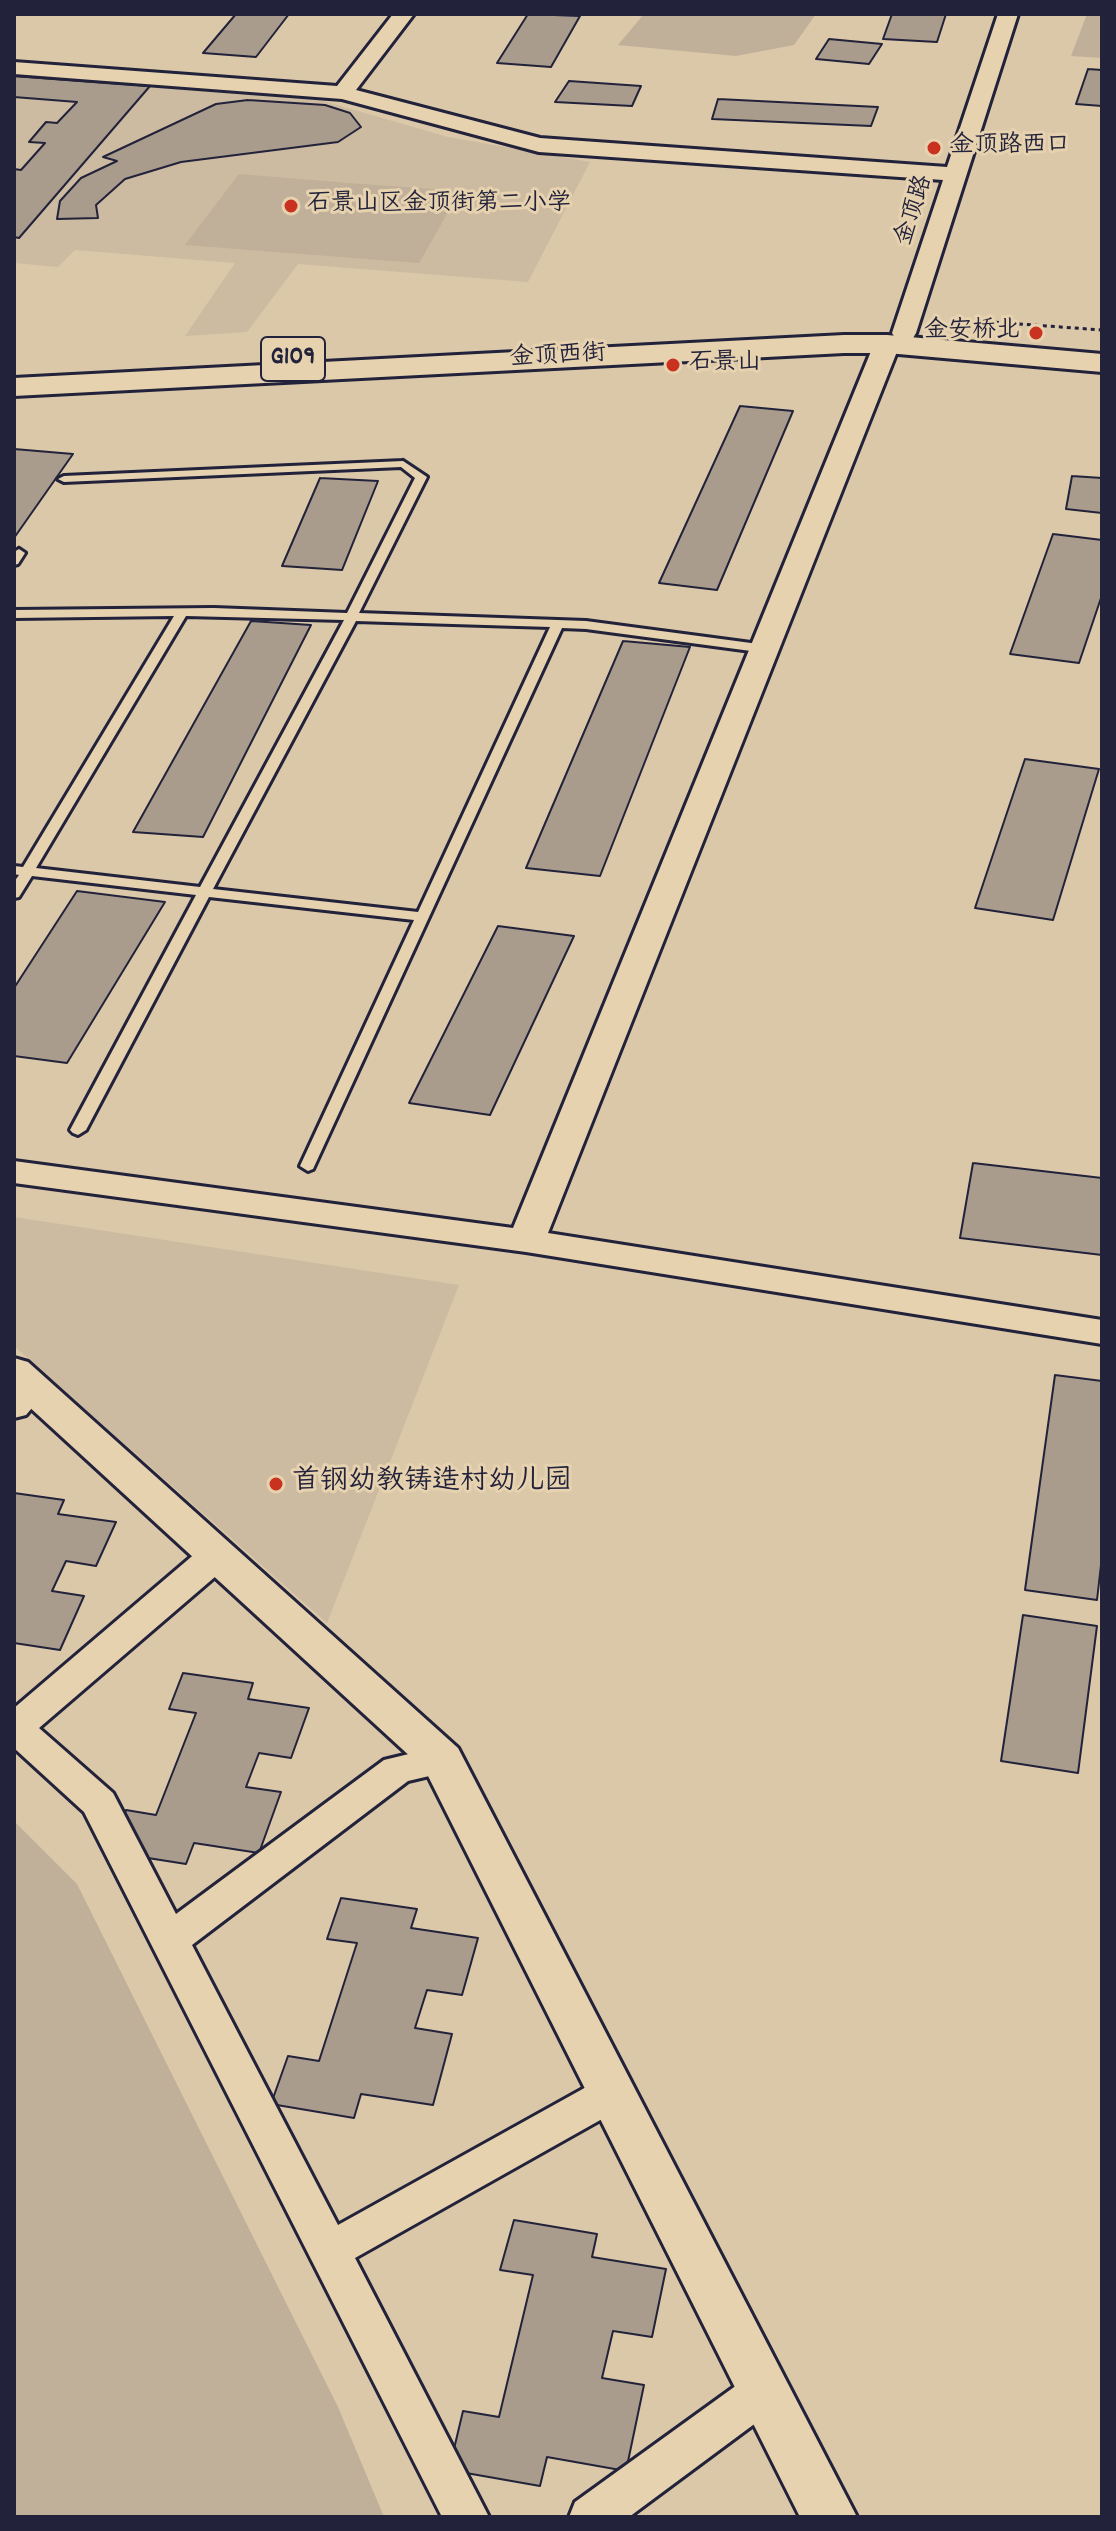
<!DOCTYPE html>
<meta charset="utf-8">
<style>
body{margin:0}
#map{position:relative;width:1116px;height:2531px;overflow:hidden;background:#dbc8a9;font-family:Dekko,sans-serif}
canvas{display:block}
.frame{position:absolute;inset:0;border:16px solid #22223b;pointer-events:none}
</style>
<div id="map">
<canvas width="1116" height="2531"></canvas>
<div class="frame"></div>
</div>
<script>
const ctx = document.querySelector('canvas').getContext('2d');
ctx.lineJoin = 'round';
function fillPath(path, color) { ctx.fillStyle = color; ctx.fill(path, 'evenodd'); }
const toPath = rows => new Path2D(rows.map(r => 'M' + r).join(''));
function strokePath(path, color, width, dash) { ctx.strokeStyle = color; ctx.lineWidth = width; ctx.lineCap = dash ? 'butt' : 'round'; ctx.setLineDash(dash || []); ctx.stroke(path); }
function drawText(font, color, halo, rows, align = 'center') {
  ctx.font = font + ' Dekko,"LXGW WenKai TC",sans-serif'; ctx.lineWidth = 6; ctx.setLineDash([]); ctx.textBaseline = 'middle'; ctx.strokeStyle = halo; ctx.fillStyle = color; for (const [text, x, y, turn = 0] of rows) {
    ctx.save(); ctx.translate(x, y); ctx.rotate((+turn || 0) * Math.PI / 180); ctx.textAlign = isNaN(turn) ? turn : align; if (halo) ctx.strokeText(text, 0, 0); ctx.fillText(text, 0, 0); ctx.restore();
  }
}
fillPath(toPath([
 [14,74,299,94,448,137,590,162,528,282,298,264,247,332,185,336,235,263,75,250,58,267,14,263],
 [14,1217,459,1285,327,1623,14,1346]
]), '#ccbba0');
fillPath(toPath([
 [644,14,816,14,794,45,736,56,618,45],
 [1087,14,1102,14,1102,58,1071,56],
 [239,174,348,183,460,191,419,263,185,245],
 [14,1821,77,1884,338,2407,384,2517,14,2517]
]), '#c0af99');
const building = toPath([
 [236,14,289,14,256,57,203,53,236,14],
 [528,14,580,16,551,67,497,63,528,14],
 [892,14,946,14,937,42,883,39,892,14],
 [829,39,882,44,869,64,816,59,829,39],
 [1088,69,1102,70,1102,106,1076,104,1088,69],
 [14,76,150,86,19,238,14,237,14,76],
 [569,81,641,86,632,106,555,102,569,81],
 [14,97,77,102,57,123,46,122,29,142,45,143,21,170,14,169,14,97],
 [718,99,878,107,871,126,712,119,718,99],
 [248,100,325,105,350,113,361,127,338,142,181,162,125,179,96,205,98,218,57,219,60,201,81,178,117,161,103,157,216,104,248,100],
 [740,406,793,411,717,590,659,583,740,406],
 [14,449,73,454,14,538,14,449],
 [1072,476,1102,478,1102,513,1066,509,1072,476],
 [320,478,378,481,342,570,282,566,320,478],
 [1053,534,1102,540,1102,595,1079,663,1010,654,1053,534],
 [251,621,311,625,203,837,133,832,251,621],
 [623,641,690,647,600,876,526,868,623,641],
 [1025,759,1099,769,1053,920,975,908,1025,759],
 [77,891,165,902,67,1063,14,1056,14,988,77,891],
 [498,926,574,936,490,1115,409,1103,498,926],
 [973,1163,1102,1178,1102,1255,960,1238,973,1163],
 [1055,1375,1102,1381,1102,1556,1097,1600,1025,1590,1055,1375],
 [14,1493,64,1500,58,1514,116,1522,96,1566,66,1561,52,1591,84,1596,60,1650,14,1643,14,1493],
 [1023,1615,1097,1626,1078,1773,1001,1761,1023,1615],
 [183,1673,253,1683,248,1699,309,1708,291,1758,259,1753,246,1787,281,1792,259,1853,194,1843,186,1864,110,1852,126,1810,156,1815,196,1713,169,1709,183,1673],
 [341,1898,417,1909,411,1928,478,1938,462,1995,427,1990,415,2028,452,2034,433,2105,361,2094,354,2118,271,2104,288,2056,319,2061,357,1943,327,1939,341,1898],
 [514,2220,597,2234,592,2257,666,2269,652,2337,613,2331,602,2378,644,2385,626,2471,547,2457,540,2486,449,2470,463,2411,499,2417,533,2275,500,2270,514,2220]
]);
fillPath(building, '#aa9c8c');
strokePath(building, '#22223b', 2);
const service = toPath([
 [403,461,427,477,359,613,586,621,766,645,772,649,766,653,586,629,562,628,313,1169,308,1171,300,1166,414,920,209,897,86,1130,78,1135,73,1133,70,1130,196,895,32,876,19,897,14,898,14,882,19,875,14,874,14,866,23,867,174,616,14,618,14,610,214,608,347,613,415,478,401,467,64,482,58,479,64,476,403,461],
 [186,616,344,620,200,887,36,868,186,616],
 [356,621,550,627,418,912,213,889,356,621],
 [19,549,25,553,18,564,14,565,14,552,19,549]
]);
const minor = toPath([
 [32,1377,44,1380,49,1388,26,1415,14,1418,14,1387,20,1380,32,1377],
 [217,1543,230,1546,235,1555,230,1564,39,1728,113,1793,176,1914,384,1760,442,1746,455,1750,461,1760,455,1770,408,1781,192,1945,338,2225,597,2081,612,2076,627,2081,633,2093,627,2105,355,2258,489,2517,442,2517,84,1812,14,1748,14,1708,204,1546,217,1543],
 [764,2371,780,2377,787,2391,780,2405,629,2517,569,2517,575,2502,748,2377,764,2371]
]);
const tertiary = toPath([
 [393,14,414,14,356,90,540,138,947,167,998,14,1018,14,916,333,913,338,904,340,895,338,892,333,943,180,539,152,342,99,14,74,14,62,337,86,393,14],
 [887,336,896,339,900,344,548,1233,1102,1320,1102,1344,526,1252,14,1183,14,1161,513,1228,874,344,878,339,887,336],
 [14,1358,28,1362,458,1748,857,2517,800,2517,425,1770,14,1393,14,1358]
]);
const trunk = toPath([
 [844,335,887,335,1102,354,1102,372,887,353,844,353,14,396,14,378,844,335]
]);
strokePath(service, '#22223b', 6);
strokePath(minor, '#22223b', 6);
strokePath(tertiary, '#22223b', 6);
strokePath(trunk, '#22223b', 6);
strokePath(toPath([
 [979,321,1102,330]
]), '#22223b', 3, [4, 4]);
fillPath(service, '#e7d2b0');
fillPath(minor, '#e7d2b0');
fillPath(tertiary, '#e7d2b0');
fillPath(trunk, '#e7d2b0');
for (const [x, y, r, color] of [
 [934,148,8,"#c8321e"],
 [291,206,8,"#c8321e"],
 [1036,333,8,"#c8321e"],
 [673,365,8,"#c8321e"],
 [276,1484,8,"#c8321e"]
]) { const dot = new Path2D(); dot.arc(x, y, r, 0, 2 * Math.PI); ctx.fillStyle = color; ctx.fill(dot); strokePath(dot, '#e7d2b0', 3); }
drawText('24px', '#22223b', '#e7d2b0', [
 ["金顶路西口",950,148],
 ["石景山区金顶街第二小学",307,206],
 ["金安桥北",1020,333,"right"],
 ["石景山",689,365]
], 'left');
drawText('24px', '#22223b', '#e7d2b0', [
 ["金顶路",916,211,-72],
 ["金顶西街",558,358,-3]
]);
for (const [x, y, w] of [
 [293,359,64]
]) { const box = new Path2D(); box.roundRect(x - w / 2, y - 22, w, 44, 6); ctx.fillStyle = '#e7d2b0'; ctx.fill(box); strokePath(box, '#22223b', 2); }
drawText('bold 26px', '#22223b', null, [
 ["G109",293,359]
]);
drawText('28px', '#22223b', '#e7d2b0', [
 ["首钢幼教铸造村幼儿园",292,1484]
], 'left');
</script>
